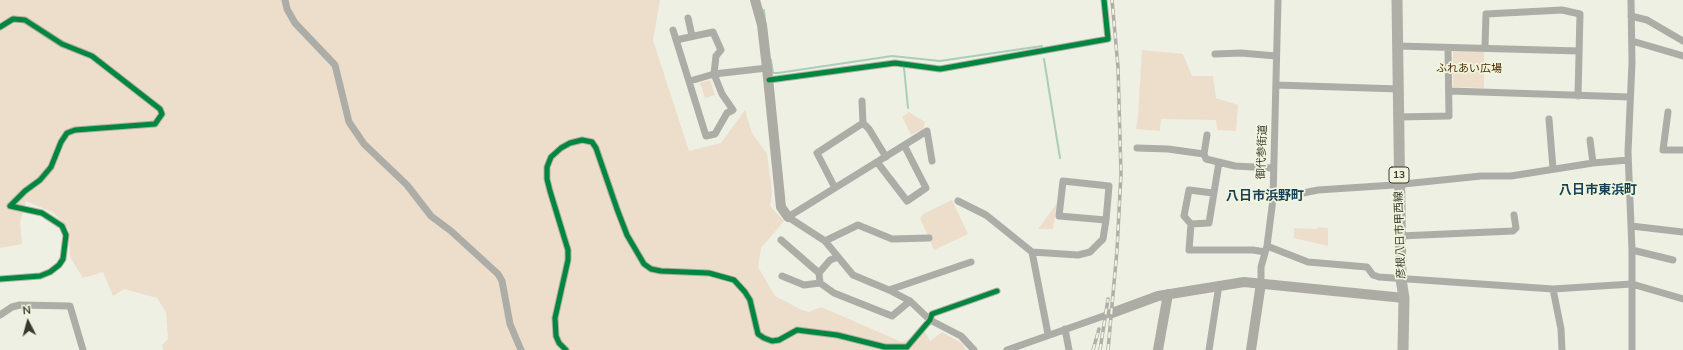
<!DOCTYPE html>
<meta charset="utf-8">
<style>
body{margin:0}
#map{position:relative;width:1683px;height:350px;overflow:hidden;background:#eef0e3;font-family:Mulish,sans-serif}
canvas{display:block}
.north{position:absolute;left:8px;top:302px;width:40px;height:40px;-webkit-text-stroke:3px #f2f5de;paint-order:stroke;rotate:354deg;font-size:11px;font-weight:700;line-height:16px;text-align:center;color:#37382f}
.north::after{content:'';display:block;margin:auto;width:14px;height:18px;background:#37382f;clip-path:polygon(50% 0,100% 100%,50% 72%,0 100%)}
</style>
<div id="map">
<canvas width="1683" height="350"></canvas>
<div class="north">N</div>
</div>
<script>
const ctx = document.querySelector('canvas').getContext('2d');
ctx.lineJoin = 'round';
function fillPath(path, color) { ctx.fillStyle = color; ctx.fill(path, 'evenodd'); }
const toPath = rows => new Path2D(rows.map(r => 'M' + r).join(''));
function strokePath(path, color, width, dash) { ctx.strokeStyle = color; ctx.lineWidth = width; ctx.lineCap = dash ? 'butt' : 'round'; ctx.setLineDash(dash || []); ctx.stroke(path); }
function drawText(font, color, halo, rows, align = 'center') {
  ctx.font = font + ' Mulish,"Noto Sans JP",sans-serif'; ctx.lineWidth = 3.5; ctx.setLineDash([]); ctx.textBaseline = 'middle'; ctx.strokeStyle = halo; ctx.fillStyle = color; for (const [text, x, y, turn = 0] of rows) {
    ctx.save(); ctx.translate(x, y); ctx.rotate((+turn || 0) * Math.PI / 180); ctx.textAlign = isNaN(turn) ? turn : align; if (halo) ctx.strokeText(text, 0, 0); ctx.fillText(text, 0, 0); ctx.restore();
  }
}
fillPath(toPath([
 [0,0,660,0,653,40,689,151,721,143,745,110,752,133,767,154,772,191,770,206,784,221,761,248,758,267,775,296,802,310,809,312,821,307,902,342,925,332,930,341,942,332,963,344,966,350,163,350,162,345,168,339,166,312,157,298,124,289,113,296,103,272,83,278,70,257,69,230,54,213,26,201,20,222,22,244,0,248],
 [1453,49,1484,50,1484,88,1453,87],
 [1142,50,1183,54,1192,76,1213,76,1216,98,1238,105,1236,131,1217,130,1216,120,1161,119,1160,131,1136,129,1138,116],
 [710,80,715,95,705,98,700,83],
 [909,112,925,122,923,129,911,135,902,117],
 [952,200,968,234,934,250,920,218,923,214],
 [1057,203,1053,229,1038,229],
 [1318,227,1328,228,1328,246,1294,238,1294,228,1317,229]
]), '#eddecb');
strokePath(toPath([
 [764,10,765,20],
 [1044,59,1060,158],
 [771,60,773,73,778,73,892,56,940,61,1042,46],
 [904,68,908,108]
]), '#aaceb8', 2);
strokePath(toPath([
 [285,0,287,9,295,23,335,65,349,122,364,144,407,185,431,216,451,231,498,274,502,281,510,324,521,350],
 [1631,0,1632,63,1628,152,1632,250,1632,350],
 [1631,16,1647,20,1683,41],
 [688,18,692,36],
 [0,27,13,19,25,20,62,44,92,56,160,109,162,114,155,124,75,130,67,133,61,142,51,167,40,180,25,191,10,206,42,213,62,226,66,235,63,259,59,265,50,272,40,276,0,279],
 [673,30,706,136,715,134,727,113,733,110,722,94,714,74,716,56,721,50,713,32,676,40],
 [1632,41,1683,56],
 [1398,46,1579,51],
 [1485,47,1486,14,1562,10,1580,14,1578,96],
 [1215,54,1241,53,1276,56],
 [769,80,895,63,940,69,1108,39,1104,0],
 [690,81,714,74,767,68],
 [1276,85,1399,89],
 [1450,91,1630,97],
 [862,101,863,123],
 [1668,112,1663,150,1683,150],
 [1398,117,1449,116,1448,48],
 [1549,119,1553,169],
 [1590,140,1593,163],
 [1137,148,1168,149,1204,154,1206,159,1235,166,1272,168],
 [1204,154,1207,135],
 [932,161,927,131,788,217,825,241,853,275,889,290,910,301,930,320,961,336,974,350],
 [877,162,907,201,926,188,904,145],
 [1063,181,1109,186,1106,220,1059,216,1063,181],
 [835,188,817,153,863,123,869,129,886,157],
 [1213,193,1189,190,1184,216,1191,224,1189,250,1253,250,1265,252],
 [1273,199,1318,190,1394,185,1481,176,1511,176,1593,163,1628,160],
 [958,201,986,215,1032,252],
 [1191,224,1209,223,1219,162],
 [1631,226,1683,232],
 [1400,236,1513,231,1516,228,1514,215],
 [781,240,819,273],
 [825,241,858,225,892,239,929,238],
 [1267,246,1308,262,1367,267,1373,275,1379,277,1553,289,1632,284,1683,299],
 [1632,250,1673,260],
 [838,257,830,260,819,273,820,283,834,293,892,316,910,301],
 [782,276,804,285,820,283],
 [1261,283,1261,267,1267,246,1273,199,1278,0],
 [1553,289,1561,329,1562,350],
 [889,290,971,262],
 [0,315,12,307,20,305,70,306,83,350],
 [1065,329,1069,350],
 [1048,334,1032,252,1078,255,1090,252,1103,239,1106,220],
 [566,350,559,343,556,336,555,318,568,260,568,250,550,191,547,179,547,167,551,157,561,148,570,143,582,140,592,142,596,148,617,209,627,235,644,264,651,269,661,271,709,273,734,280,745,292,750,300,758,334,764,338,772,341,779,340,797,330,837,335,885,347,907,347,930,320,932,314,997,291],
 [1007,350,1112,313],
 [1209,350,1219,285]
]), '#adada7', 7);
strokePath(toPath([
 [755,0,762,25,767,68,781,207,788,217],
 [1112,313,1158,296,1244,282,1404,298],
 [1158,350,1168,294],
 [1251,350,1261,283]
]), '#acaca5', 10);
strokePath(toPath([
 [1397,0,1401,279,1404,298,1403,350]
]), '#afafa7', 11);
const rail = toPath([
 [1093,350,1099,329],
 [1100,350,1108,299],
 [1108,350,1117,250,1121,174,1118,67,1112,0]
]);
strokePath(rail, '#aeafa8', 3.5);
strokePath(rail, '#f2f5de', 2, [6]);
strokePath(toPath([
 [0,27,13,19,25,20,62,44,92,56,160,109,162,114,155,124,75,130,67,133,61,142,51,167,40,180,25,191,10,206,42,213,62,226,66,235,63,259,59,265,50,272,40,276,0,279],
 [769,80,895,63,940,69,1108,39,1104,0],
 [566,350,559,343,556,336,555,318,568,260,568,250,550,191,547,179,547,167,551,157,561,148,570,143,582,140,592,142,596,148,617,209,627,235,644,264,651,269,661,271,709,273,734,280,745,292,750,300,758,334,764,338,772,341,779,340,797,330,837,335,885,347,907,347,930,320,932,314,997,291]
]), '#00873e', 5);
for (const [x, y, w] of [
 [1399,175,20]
]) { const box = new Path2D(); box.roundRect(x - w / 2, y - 8, w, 16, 3); ctx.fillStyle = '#f2f5de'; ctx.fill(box); strokePath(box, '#37382f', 1); }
drawText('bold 10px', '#37382f', null, [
 ["13",1399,175]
]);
drawText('11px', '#4d2900', '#f2f5de', [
 ["ふれあい広場",1469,69]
]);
drawText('11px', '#37382f', '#f2f5de', [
 ["御代参街道",1262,152,-88],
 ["彦根八日市甲西線",1400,235,-92]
]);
drawText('bold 13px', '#174057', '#f2f5de', [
 ["八日市東浜町",1598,190],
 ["八日市浜野町",1265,196]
]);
</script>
